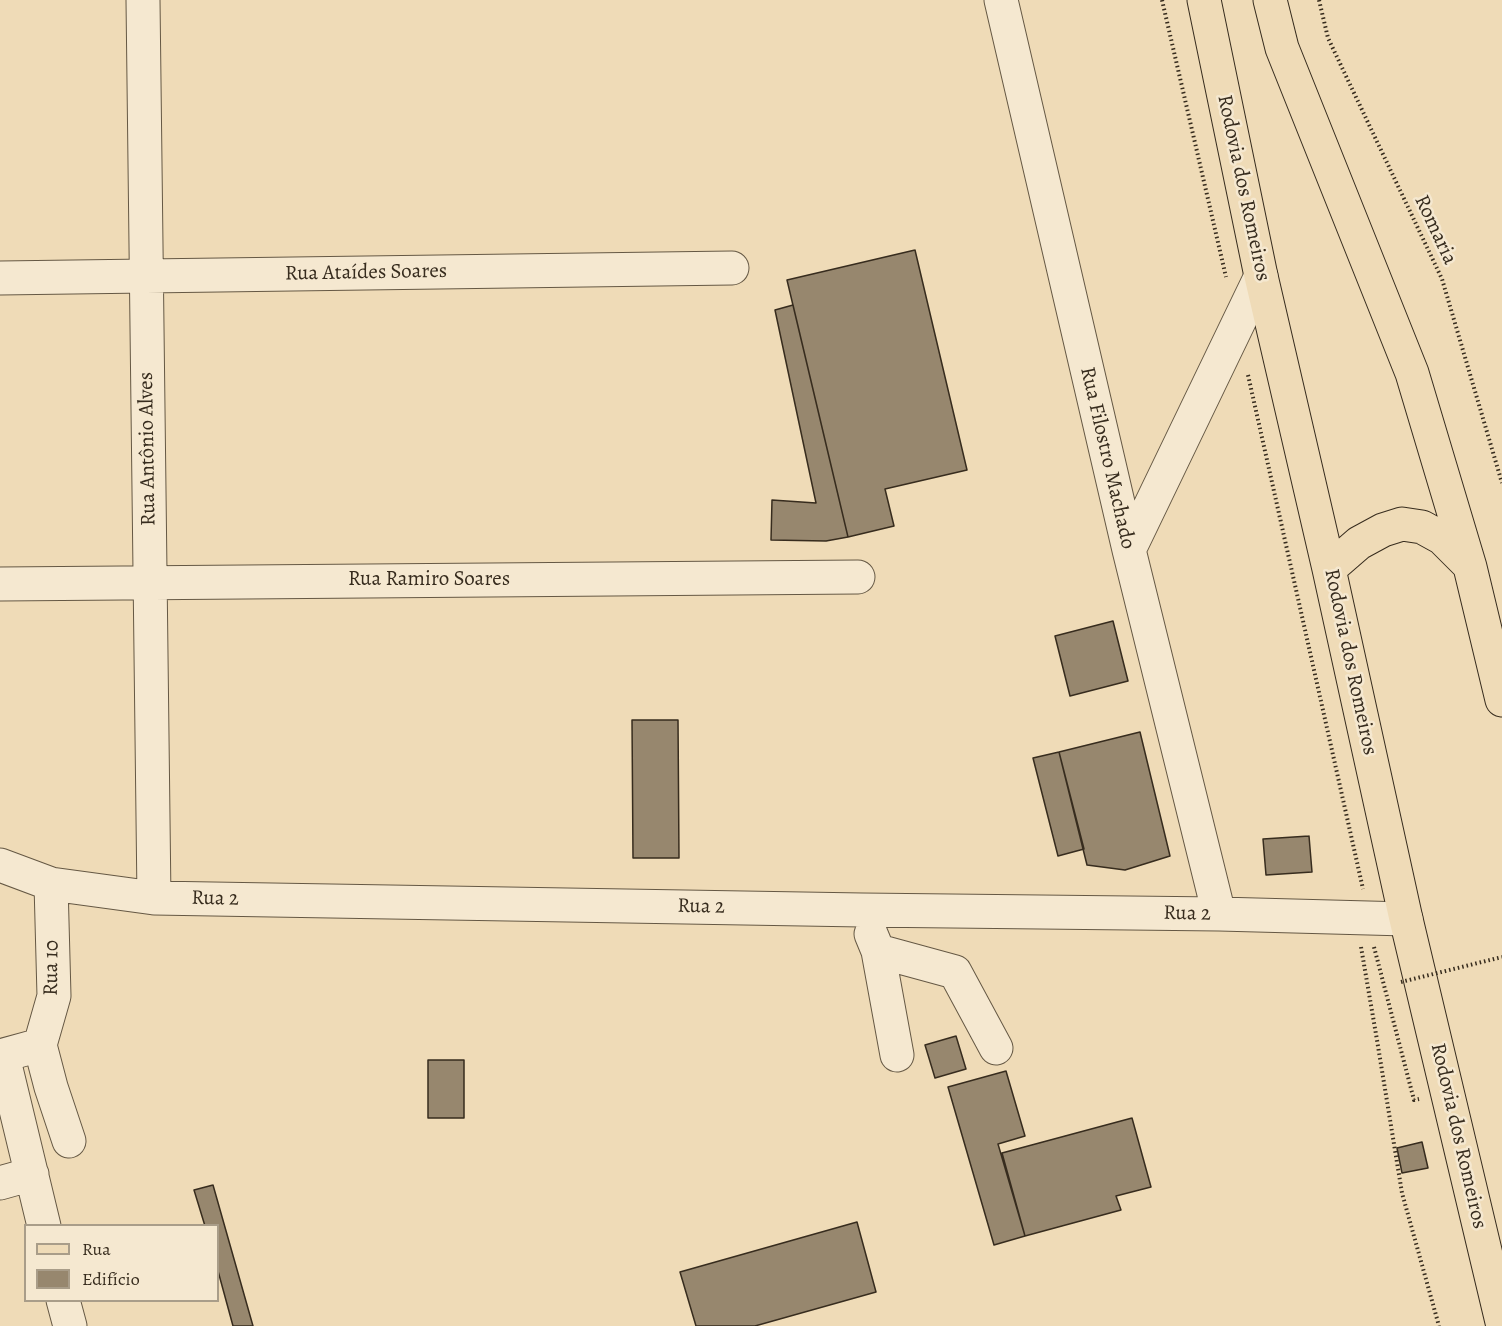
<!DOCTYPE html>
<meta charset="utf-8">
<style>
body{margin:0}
#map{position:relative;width:1502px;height:1326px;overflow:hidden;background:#efdbb7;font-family:Alegreya,serif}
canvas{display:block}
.legend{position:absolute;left:24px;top:1224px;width:195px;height:78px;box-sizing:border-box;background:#f5e8d0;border:2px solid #a99d89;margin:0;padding:8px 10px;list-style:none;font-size:18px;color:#372c1e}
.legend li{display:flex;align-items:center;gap:12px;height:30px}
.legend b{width:30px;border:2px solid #a99d89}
</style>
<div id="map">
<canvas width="1502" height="1326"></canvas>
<ul class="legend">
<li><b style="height:8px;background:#efdbb7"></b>Rua</li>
<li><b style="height:16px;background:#97876e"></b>Edifício</li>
</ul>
</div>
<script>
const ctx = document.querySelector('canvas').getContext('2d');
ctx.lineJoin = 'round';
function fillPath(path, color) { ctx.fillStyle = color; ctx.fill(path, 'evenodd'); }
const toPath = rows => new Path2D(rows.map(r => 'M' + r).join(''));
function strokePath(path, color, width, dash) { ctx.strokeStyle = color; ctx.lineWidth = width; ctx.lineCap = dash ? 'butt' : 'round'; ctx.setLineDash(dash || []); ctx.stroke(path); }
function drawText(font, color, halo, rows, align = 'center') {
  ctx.font = font + ' Alegreya,serif'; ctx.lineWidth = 5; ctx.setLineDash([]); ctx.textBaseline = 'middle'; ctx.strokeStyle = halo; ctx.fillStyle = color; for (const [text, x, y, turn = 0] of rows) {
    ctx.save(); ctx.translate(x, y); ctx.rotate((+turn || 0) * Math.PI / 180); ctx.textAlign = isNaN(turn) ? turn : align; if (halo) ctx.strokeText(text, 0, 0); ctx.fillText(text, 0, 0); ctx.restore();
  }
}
const building = toPath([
 [915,250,967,470,885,489,894,526,848,537,787,280,915,250],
 [793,305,848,537,826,541,771,540,772,500,816,503,775,310,793,305],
 [1113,621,1128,681,1070,696,1055,636,1113,621],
 [632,720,678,720,679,858,633,858,632,720],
 [1140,732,1170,856,1125,870,1087,865,1059,752,1140,732],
 [1059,752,1084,849,1058,856,1033,758,1059,752],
 [1309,836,1312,872,1266,875,1263,839,1309,836],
 [956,1036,966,1069,935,1078,925,1045,956,1036],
 [428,1060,464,1060,464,1118,428,1118,428,1060],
 [1006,1071,1025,1136,998,1144,1025,1236,994,1245,948,1087,1006,1071],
 [1132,1118,1151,1187,1116,1196,1121,1210,1025,1236,1002,1153,1132,1118],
 [1422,1142,1428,1168,1402,1173,1397,1148,1422,1142],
 [213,1185,253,1326,233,1326,218,1271,218,1226,205,1226,194,1190,213,1185],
 [857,1222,876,1292,755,1326,696,1326,680,1272,857,1222]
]);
fillPath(building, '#97876e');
strokePath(building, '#372c1e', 1.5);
const minor = toPath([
 [143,0,154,898],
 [1001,0,1129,550,1219,914],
 [0,278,732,268],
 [1129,550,1261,276],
 [0,584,858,577],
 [0,865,51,884,154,898,862,910,1219,914,1406,919],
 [871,934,878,951,897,1055],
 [878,951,955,972,996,1048],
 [40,1045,51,1087,69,1141],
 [0,1056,40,1045,54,996,51,884],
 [3,1056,44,1226],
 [0,1183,32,1174],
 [63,1300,70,1326]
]);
const major = toPath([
 [1204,0,1261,276,1329,569,1406,919,1502,1322],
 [1270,0,1282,48,1412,373,1470,567,1502,700],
 [1329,569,1359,543,1383,530,1402,524,1422,527,1442,538,1469,565]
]);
strokePath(minor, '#655844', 35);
strokePath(major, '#372c1e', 35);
strokePath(toPath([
 [1162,0,1226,277],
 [1319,0,1328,38,1442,279,1502,483],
 [1248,375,1363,889],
 [1361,947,1377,1040,1402,1193,1439,1326],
 [1374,947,1414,1100,1419,1099]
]), '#372c1e', 4, [1.5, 3]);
strokePath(minor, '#f5e8d0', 33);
strokePath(major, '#efdbb7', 33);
strokePath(toPath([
 [1401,982,1502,957]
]), '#372c1e', 4, [1.5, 3]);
drawText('21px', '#372c1e', '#f5e8d0', [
 ["Rodovia dos Romeiros",1243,188,78],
 ["Romaria",1435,230,65],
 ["Rua Ataídes Soares",366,273,-1],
 ["Rua Antônio Alves",148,449,-91],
 ["Rua Filostro Machado",1107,458,77],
 ["Rua Ramiro Soares",429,580],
 ["Rodovia dos Romeiros",1350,662,78],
 ["Rua 2",215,899,1],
 ["Rua 2",701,907,1],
 ["Rua 2",1187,914,1],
 ["Rua 10",52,968,-89],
 ["Rodovia dos Romeiros",1458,1136,77]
]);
</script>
